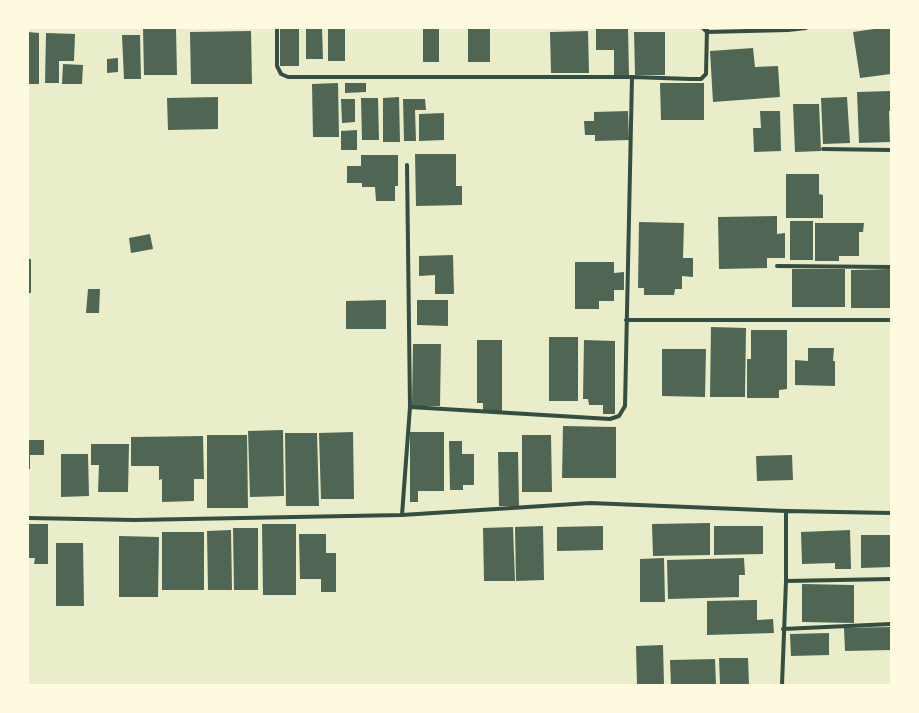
<!DOCTYPE html>
<style>
body{margin:0}
#map{position:relative;width:919px;height:713px;overflow:hidden;background:#e9edc9;font-family:"Zilla Slab",serif}
canvas{display:block}
.frame{position:absolute;inset:0;border:29px solid #fefae0;pointer-events:none}
</style>
<div id="map">
<canvas width="919" height="713"></canvas>
<div class="frame"></div>
</div>
<script>
const ctx = document.querySelector('canvas').getContext('2d');
ctx.lineJoin = 'round';
function fillPath(path, color) { ctx.fillStyle = color; ctx.fill(path, 'evenodd'); }
const toPath = rows => new Path2D(rows.map(r => 'M' + r).join(''));
function strokePath(path, color, width, dash) { ctx.strokeStyle = color; ctx.lineWidth = width; ctx.lineCap = dash ? 'butt' : 'round'; ctx.setLineDash(dash || []); ctx.stroke(path); }
fillPath(toPath([
 [143,28,176,28,177,75,144,75],
 [280,28,299,28,299,66,280,66],
 [306,28,322,28,323,59,306,59],
 [328,28,345,28,345,61,328,61],
 [423,28,439,28,439,62,423,62],
 [468,28,490,28,490,62,468,62],
 [596,28,628,28,629,75,614,75,614,50,596,50],
 [881,28,891,28,891,74,860,78,853,32],
 [251,31,252,84,191,84,190,32],
 [588,31,589,73,551,73,550,32],
 [28,32,39,33,39,84,28,84],
 [634,32,665,32,665,75,635,75],
 [46,33,75,34,74,61,59,61,59,83,45,83],
 [122,35,140,35,141,79,124,79],
 [753,48,755,67,778,66,780,97,713,102,710,51],
 [118,58,118,72,107,73,107,59],
 [63,64,83,65,82,84,62,84],
 [338,83,339,137,313,137,312,84],
 [345,83,366,83,366,92,345,93],
 [660,83,704,83,704,120,661,120],
 [891,91,891,111,889,111,890,142,859,143,857,92],
 [218,97,218,129,168,130,167,98],
 [399,97,400,142,383,142,383,98],
 [847,97,850,143,823,144,821,98],
 [361,98,378,98,379,140,362,140],
 [341,99,355,99,355,122,342,123],
 [403,99,425,99,426,110,415,110,416,141,404,141],
 [793,104,819,104,821,151,795,152],
 [628,111,629,140,595,141,595,135,585,135,584,121,594,121,594,112],
 [760,111,780,111,781,151,754,152,753,128,761,128],
 [444,113,444,140,419,141,419,114],
 [357,130,357,150,341,150,341,131],
 [415,154,456,154,456,186,462,186,462,205,416,206],
 [361,155,398,155,398,186,395,186,395,201,376,201,375,187,362,187,362,183,347,183,347,166,361,166],
 [786,174,819,174,819,194,823,195,823,218,786,218],
 [777,216,777,234,785,233,785,258,767,258,767,268,719,269,718,217],
 [790,221,813,221,813,260,790,260],
 [639,222,684,223,683,258,693,258,693,277,682,276,682,289,675,289,674,295,644,295,644,288,638,288],
 [815,223,864,223,863,232,859,232,859,256,839,256,839,261,815,261],
 [150,234,153,249,131,253,129,238],
 [453,255,454,294,435,294,435,275,419,276,419,256],
 [28,259,31,259,31,293,28,293],
 [575,262,614,262,614,273,624,272,624,290,614,290,614,301,599,301,599,309,575,309],
 [792,269,845,269,845,307,792,307],
 [891,269,891,308,851,308,851,270],
 [88,289,100,289,99,313,86,313],
 [386,300,386,329,346,329,346,301],
 [417,300,448,300,448,326,417,325],
 [711,327,746,328,745,397,710,397],
 [751,330,787,330,787,389,779,390,779,398,747,398,747,359,751,359],
 [549,337,578,337,578,401,549,401],
 [477,340,502,340,502,411,483,411,483,403,477,403],
 [584,340,615,341,615,414,603,414,603,405,589,405,588,399,583,399],
 [413,344,441,344,440,406,412,406],
 [808,348,834,348,833,361,835,361,835,386,795,385,795,360,808,361],
 [662,349,706,349,705,397,662,396],
 [563,426,616,427,616,478,562,478],
 [283,430,284,496,250,497,248,431],
 [353,432,354,499,321,499,319,433],
 [410,432,444,432,444,491,418,491,418,502,410,502],
 [285,433,317,433,319,506,286,506],
 [207,435,247,435,248,508,207,508],
 [522,435,551,435,552,492,522,492],
 [203,436,204,479,194,479,194,501,162,502,162,479,159,480,159,466,131,466,131,437],
 [28,440,44,440,44,455,30,455,30,469,28,469],
 [449,441,462,441,462,454,474,454,474,485,463,485,463,490,450,490],
 [91,444,129,444,128,492,98,492,99,465,91,465],
 [498,452,518,452,519,506,499,506],
 [61,454,88,454,89,496,61,497],
 [792,455,793,480,757,481,756,456],
 [710,523,710,555,653,556,652,524],
 [28,524,48,524,48,564,34,564,35,558,28,558],
 [262,524,296,524,296,595,263,595],
 [543,526,544,580,516,581,515,527],
 [603,526,603,550,557,551,557,527],
 [714,526,763,526,763,554,714,555],
 [513,527,515,581,484,581,483,528],
 [233,528,258,528,258,590,234,590],
 [231,530,232,590,208,590,207,531],
 [850,530,851,569,835,569,835,563,802,564,801,532],
 [162,532,204,532,204,590,162,590],
 [299,534,326,534,326,553,336,553,336,592,321,592,321,579,300,579],
 [861,535,891,535,891,567,861,568],
 [119,536,159,537,158,597,119,597],
 [56,543,83,543,84,606,56,606],
 [664,558,665,602,640,602,640,559],
 [744,558,745,575,739,575,739,597,668,599,667,560],
 [802,584,854,585,854,623,802,622],
 [757,600,757,620,773,619,774,633,707,635,707,601],
 [891,627,891,650,845,651,844,628],
 [829,633,829,655,791,656,790,634],
 [663,645,664,685,637,685,636,646],
 [719,658,748,658,749,685,720,685],
 [715,659,716,685,671,685,670,660]
]), '#4f6655');
strokePath(toPath([
 [277,28,277,66,281,74,288,77,632,77,691,79,701,79,706,74,707,28],
 [703,28,707,32,788,30,806,28],
 [823,149,891,150],
 [777,266,891,267],
 [626,320,891,320],
 [410,407,610,419,619,416,625,406,632,77],
 [402,515,410,407,407,165],
 [28,518,135,520,402,515,590,503,786,511,891,513],
 [786,581,891,579],
 [783,629,891,624],
 [782,685,786,581,786,511]
]), '#344e41', 4);
</script>
